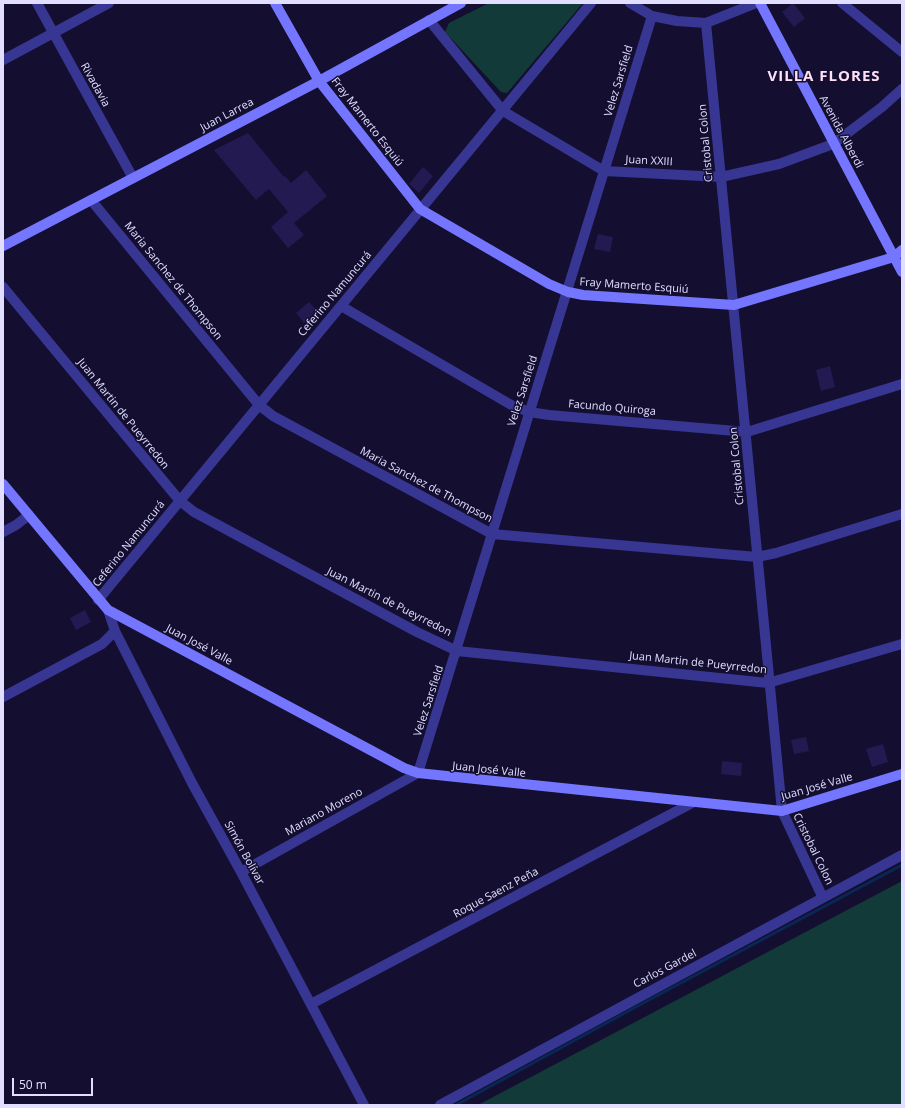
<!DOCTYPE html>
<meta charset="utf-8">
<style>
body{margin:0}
#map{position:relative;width:905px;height:1108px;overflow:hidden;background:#140f30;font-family:"Open Sans",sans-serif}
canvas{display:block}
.frame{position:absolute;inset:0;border:4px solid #e1deff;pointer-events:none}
.scale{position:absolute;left:12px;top:1078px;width:81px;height:18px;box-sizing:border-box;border:2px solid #e1deff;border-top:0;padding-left:5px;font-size:12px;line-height:14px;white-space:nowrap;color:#e1deff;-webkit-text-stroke:3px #140f30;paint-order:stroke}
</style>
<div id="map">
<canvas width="905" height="1108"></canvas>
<div class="frame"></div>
<div class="scale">50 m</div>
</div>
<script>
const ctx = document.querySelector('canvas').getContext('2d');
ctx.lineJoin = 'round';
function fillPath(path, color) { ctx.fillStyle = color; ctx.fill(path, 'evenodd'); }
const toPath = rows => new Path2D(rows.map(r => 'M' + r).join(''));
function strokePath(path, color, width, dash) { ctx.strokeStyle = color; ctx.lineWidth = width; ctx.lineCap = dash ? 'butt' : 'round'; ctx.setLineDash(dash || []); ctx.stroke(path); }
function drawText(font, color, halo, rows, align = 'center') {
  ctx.font = font + ' "Open Sans",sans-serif'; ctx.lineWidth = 3; ctx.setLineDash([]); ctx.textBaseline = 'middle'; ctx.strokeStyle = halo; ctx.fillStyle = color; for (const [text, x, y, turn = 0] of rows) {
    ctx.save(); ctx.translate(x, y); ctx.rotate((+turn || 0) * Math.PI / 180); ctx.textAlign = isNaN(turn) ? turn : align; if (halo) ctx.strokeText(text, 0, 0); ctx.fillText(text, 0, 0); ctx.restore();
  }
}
fillPath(toPath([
 [489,3,583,3,507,93,501,92,445,32,449,23],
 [902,881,902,1105,478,1105]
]), '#123a38');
strokePath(toPath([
 [456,1105,634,1008,902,865]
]), '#082755', 3);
fillPath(toPath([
 [793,3,805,18,794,27,782,12],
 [248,133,284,177,285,176,291,183,306,170,327,196,294,223,304,235,288,248,271,227,288,212,269,189,256,200,214,150],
 [423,167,433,176,419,193,409,184],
 [598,234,613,237,610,252,594,249],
 [309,302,317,311,304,323,296,313],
 [830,366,835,387,821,391,816,370],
 [85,610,91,622,76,630,70,618],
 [806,737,809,751,794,754,791,740],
 [883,744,888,762,872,767,866,749],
 [722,761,742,763,741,776,721,774]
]), '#231a52');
strokePath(toPath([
 [37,3,133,178],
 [630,3,652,16,677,21,706,23,756,3],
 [842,3,902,52],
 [429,20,503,111,604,171,721,177,779,164,833,144,882,107,902,89],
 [706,23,782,811,823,898],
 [3,60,109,3],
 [91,200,259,405,273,416,492,534,757,557,776,553,902,514],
 [3,287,180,501,194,512,417,632,457,651,768,683,902,644],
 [341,306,513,406,529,412,549,415,747,432,902,384],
 [3,532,16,525,29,515],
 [98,600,591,3],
 [108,610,115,631,192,783,241,872,364,1105],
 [3,697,102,644,115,631],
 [241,872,418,773,652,16],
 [311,1004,692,803],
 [440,1105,902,855]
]), '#373693', 10);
strokePath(toPath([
 [275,3,319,81,420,209,549,284,568,292,583,295,734,305,894,257,902,250],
 [760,3,902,272],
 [3,246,319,81,461,3],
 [3,484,108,610,404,768,418,773,782,811,902,774]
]), '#7576ff', 10);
drawText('11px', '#e1deff', '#140f30', [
 ["Velez Sarsfield",619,81,-73],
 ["Rivadavia",95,85,61],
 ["Juan Larrea",227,115,-28],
 ["Fray Mamerto Esquiú",367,122,52],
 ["Avenida Alberdi",841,132,62],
 ["Cristobal Colon",706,143,-95],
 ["Juan XXIII",649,161,3],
 ["Maria Sanchez de Thompson",173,281,51],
 ["Fray Mamerto Esquiú",634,286,4],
 ["Ceferino Namuncurá",335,294,-50],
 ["Velez Sarsfield",523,391,-72],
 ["Facundo Quiroga",612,408,5],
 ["Juan Martin de Pueyrredon",123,414,51],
 ["Cristobal Colon",737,466,-95],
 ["Maria Sanchez de Thompson",426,485,28],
 ["Ceferino Namuncurá",129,544,-51],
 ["Juan Martin de Pueyrredon",389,602,27],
 ["Juan José Valle",199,645,28],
 ["Juan Martin de Pueyrredon",698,663,6],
 ["Velez Sarsfield",429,701,-72],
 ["Juan José Valle",489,770,6],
 ["Juan José Valle",817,787,-16],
 ["Mariano Moreno",324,812,-29],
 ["Cristobal Colon",813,849,64],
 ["Simón Bolívar",244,853,61],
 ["Roque Saenz Peña",496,893,-28],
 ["Carlos Gardel",665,969,-28]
]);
ctx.letterSpacing = '1px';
drawText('bold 15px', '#ffe0f5', '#140f30', [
 ["VILLA FLORES",824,77]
]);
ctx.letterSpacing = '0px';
</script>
